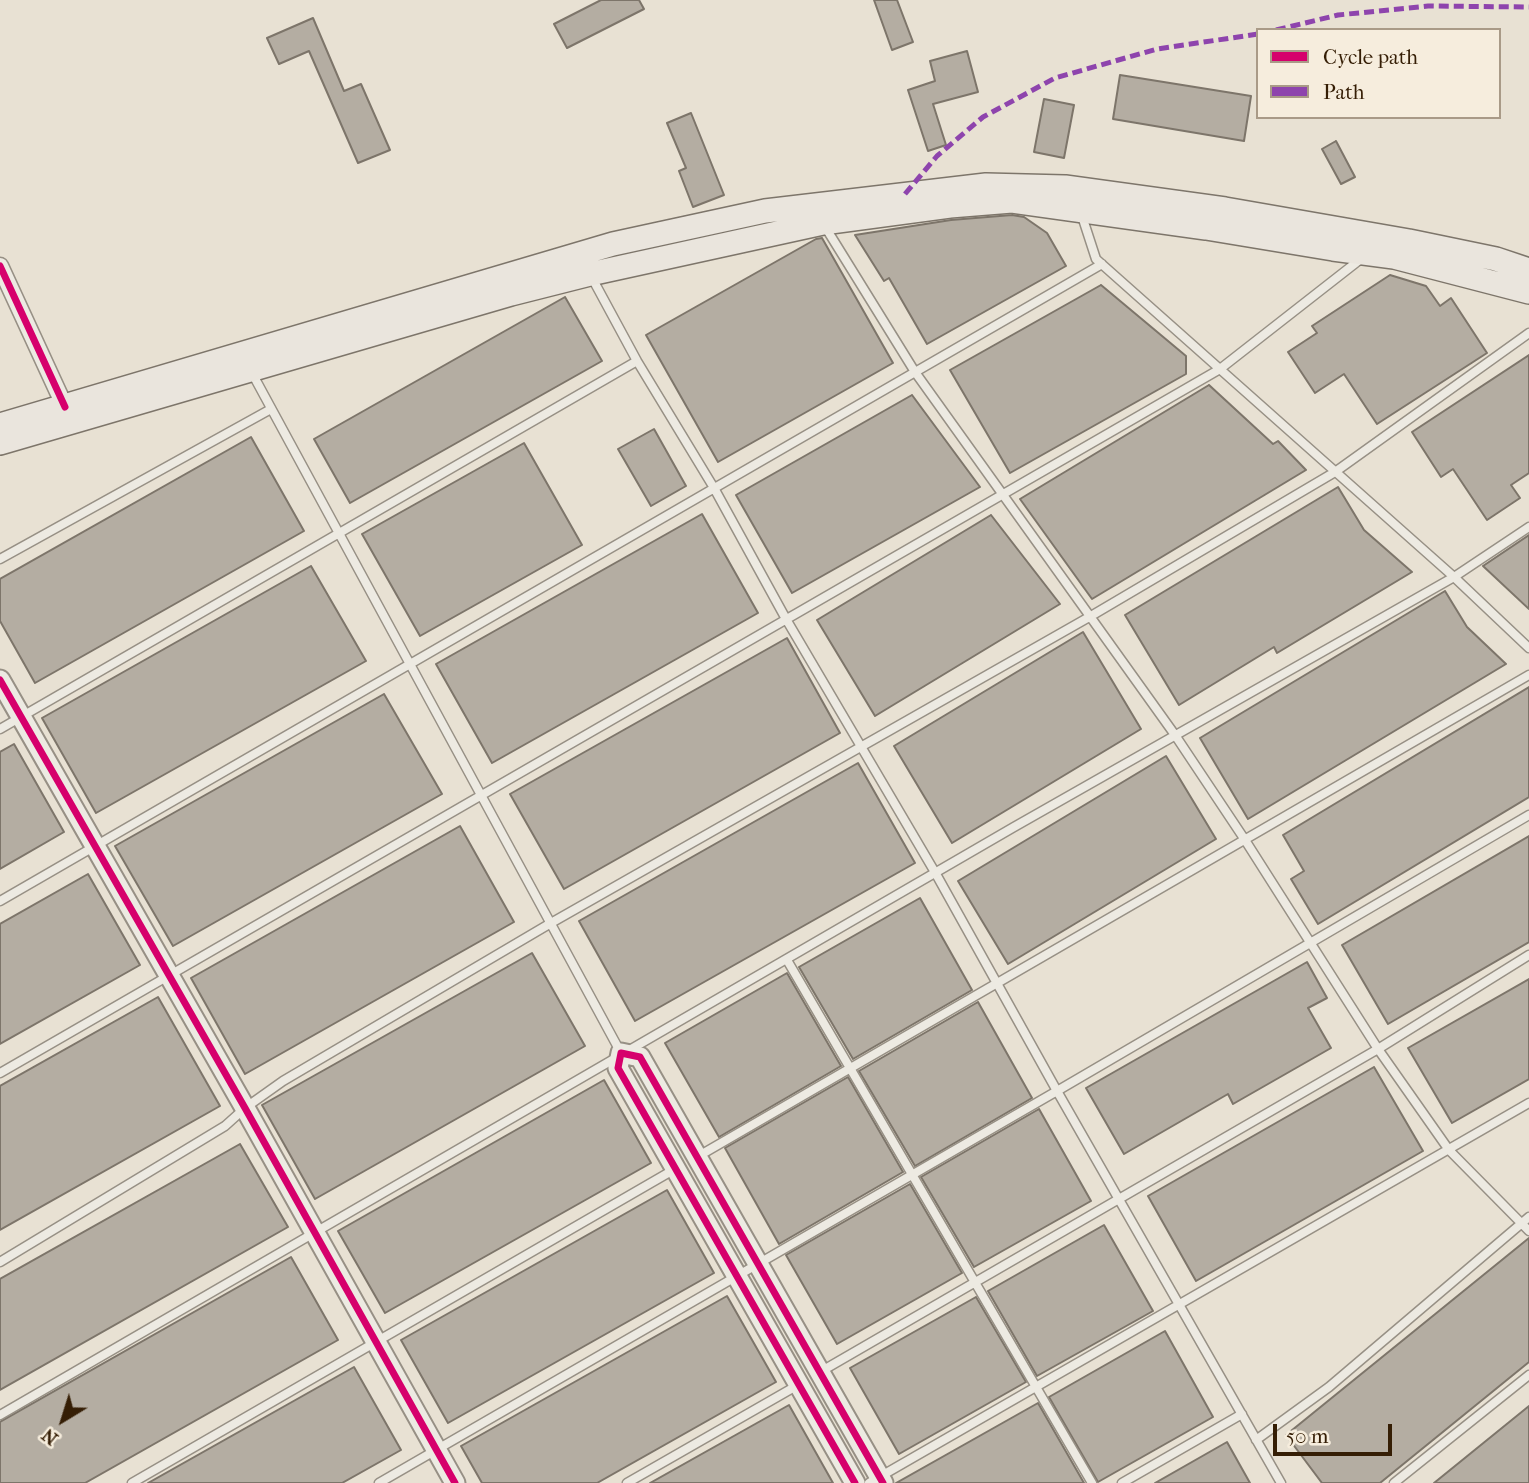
<!DOCTYPE html>
<style>
body{margin:0}
#map{position:relative;width:1529px;height:1483px;overflow:hidden;background:#e8e1d3;font-family:"IM FELL French Canon",serif}
canvas{display:block}
.legend{position:absolute;left:1256px;top:28px;width:245px;height:91px;box-sizing:border-box;background:#f6eddd;border:2px solid #a99a87;margin:0;padding:9px 12px;list-style:none;font-size:21px;color:#351e05}
.legend li{display:flex;align-items:center;gap:14px;height:35px}
.legend b{width:35px;border:2px solid #a99a87}
.north{position:absolute;left:28px;top:1385px;width:70px;height:70px;-webkit-text-stroke:5px #f6eddd;paint-order:stroke;rotate:218deg;font-size:19px;font-weight:700;line-height:28px;text-align:center;color:#351e05}
.north::after{content:'';display:block;margin:auto;width:24px;height:32px;background:#351e05;clip-path:polygon(50% 0,100% 100%,50% 72%,0 100%)}
.scale{position:absolute;left:1273px;top:1424px;width:119px;height:32px;box-sizing:border-box;border:4px solid #351e05;border-top:0;padding-left:9px;font-size:21px;line-height:24px;white-space:nowrap;color:#351e05;-webkit-text-stroke:5px #f6eddd;paint-order:stroke}
</style>
<div id="map">
<canvas width="1529" height="1483"></canvas>
<ul class="legend">
<li><b style="height:9px;background:#d6006c"></b>Cycle path</li>
<li><b style="height:9px;background:#8e44ad"></b>Path</li>
</ul>
<div class="north">N</div>
<div class="scale">50 m</div>
</div>
<script>
const ctx = document.querySelector('canvas').getContext('2d');
ctx.lineJoin = 'round';
function fillPath(path, color) { ctx.fillStyle = color; ctx.fill(path, 'evenodd'); }
const toPath = rows => new Path2D(rows.map(r => 'M' + r).join(''));
function strokePath(path, color, width, dash) { ctx.strokeStyle = color; ctx.lineWidth = width; ctx.lineCap = dash ? 'butt' : 'round'; ctx.setLineDash(dash || []); ctx.stroke(path); }
const building = toPath([
 [601,0,639,0,644,9,567,48,554,24,601,0],
 [874,0,897,0,913,42,892,50,874,0],
 [313,18,344,91,361,84,390,150,358,163,309,51,279,64,267,38,313,18],
 [967,51,978,92,933,104,946,145,928,151,908,90,935,81,930,61,967,51],
 [1120,75,1251,96,1244,141,1113,119,1120,75],
 [1044,99,1074,105,1064,158,1034,152,1044,99],
 [691,113,724,195,693,207,679,171,686,168,667,123,691,113],
 [1336,141,1355,177,1341,184,1322,149,1336,141],
 [1012,215,1024,217,1047,233,1066,266,927,344,889,278,884,281,855,235,951,220,1012,215],
 [822,238,893,363,718,462,646,335,816,239,822,238],
 [1390,275,1426,286,1440,306,1451,298,1487,353,1377,424,1344,374,1315,393,1288,352,1317,333,1312,326,1390,275],
 [1101,285,1186,356,1186,374,1010,473,950,370,1101,285],
 [565,297,602,361,350,503,314,439,565,297],
 [1529,355,1529,473,1511,485,1520,498,1487,520,1453,469,1441,477,1412,432,1529,355],
 [1209,385,1273,444,1278,441,1306,470,1092,599,1020,499,1209,385],
 [912,395,980,487,792,593,736,495,912,395],
 [654,429,686,486,651,506,618,449,654,429],
 [251,437,304,531,35,683,0,621,0,579,251,437],
 [524,443,582,545,420,636,362,534,524,443],
 [1338,487,1364,530,1412,572,1277,653,1274,647,1179,705,1125,615,1338,487],
 [702,514,758,613,492,763,436,664,702,514],
 [991,515,1060,604,875,716,817,620,991,515],
 [1529,535,1529,609,1483,566,1529,535],
 [311,566,366,661,96,813,42,718,311,566],
 [1445,591,1467,627,1506,664,1248,819,1200,738,1445,591],
 [1083,632,1141,729,952,843,894,746,1083,632],
 [787,638,840,733,564,889,510,794,787,638],
 [1529,687,1529,797,1318,924,1291,879,1304,871,1283,835,1529,687],
 [384,694,442,794,173,946,115,846,384,694],
 [14,744,64,832,0,869,0,752,14,744],
 [1166,756,1216,839,1008,964,958,881,1166,756],
 [858,763,915,863,635,1021,579,921,858,763],
 [460,826,514,922,245,1074,191,978,460,826],
 [1529,836,1529,942,1388,1024,1342,945,1529,836],
 [88,874,140,965,0,1044,0,924,88,874],
 [920,898,972,990,853,1059,799,967,920,898],
 [532,953,585,1046,315,1199,262,1105,532,953],
 [1307,962,1327,998,1308,1008,1331,1048,1233,1104,1228,1094,1124,1154,1086,1088,1307,962],
 [787,973,841,1066,719,1137,665,1043,787,973],
 [1529,979,1529,1079,1452,1123,1408,1048,1529,979],
 [158,997,220,1106,0,1230,0,1086,158,997],
 [978,1002,1032,1098,915,1166,859,1071,978,1002],
 [1374,1067,1423,1151,1196,1281,1148,1196,1374,1067],
 [848,1077,903,1172,779,1244,725,1148,848,1077],
 [604,1080,651,1163,385,1313,338,1231,604,1080],
 [1039,1109,1091,1201,974,1267,921,1177,1039,1109],
 [240,1144,288,1227,0,1390,0,1279,240,1144],
 [910,1184,962,1273,837,1344,786,1255,910,1184],
 [667,1190,714,1273,448,1423,401,1340,667,1190],
 [1104,1225,1153,1311,1037,1376,988,1291,1104,1225],
 [1529,1238,1529,1362,1380,1483,1322,1483,1286,1435,1529,1238],
 [291,1257,338,1340,85,1483,0,1483,0,1422,291,1257],
 [727,1296,776,1382,597,1483,482,1483,461,1446,727,1296],
 [976,1297,1026,1382,899,1454,850,1368,976,1297],
 [1165,1331,1213,1417,1098,1482,1049,1397,1165,1331],
 [354,1367,401,1450,342,1483,148,1483,354,1367],
 [1038,1403,1084,1483,896,1483,1038,1403],
 [789,1405,833,1483,650,1483,789,1405],
 [1529,1406,1529,1483,1434,1483,1529,1406],
 [1227,1442,1250,1483,1155,1483,1227,1442]
]);
fillPath(building, '#b4ada2');
strokePath(building, '#7d756a', 2);
const service = toPath([
 [1081,213,1096,259,1454,577,1529,648],
 [824,225,915,372,1175,735,1245,840,1378,1049,1449,1150,1529,1231],
 [591,276,637,361,714,488,786,619,936,874,1057,1091,1281,1483],
 [252,373,621,1053],
 [0,559,271,409],
 [0,729,637,361],
 [0,901,1102,264],
 [787,960,1092,1483],
 [0,1073,1220,369,1362,258],
 [697,1157,1529,675],
 [0,1262,225,1126,245,1108,283,1081,551,923,1091,616,1335,472,1529,333],
 [820,1372,1378,1049,1529,955],
 [0,1415,1014,827,1454,577,1529,527],
 [1256,1440,1329,1387,1529,1217],
 [132,1483,675,1169],
 [379,1483,1057,1091,1529,815],
 [627,1483,798,1385],
 [869,1483,1529,1103],
 [1122,1483,1242,1414],
 [1394,1483,1529,1375]
]);
const minor = toPath([
 [0,266,65,407]
]);
const tertiary = toPath([
 [0,680,245,1108,455,1483],
 [855,1483,618,1068,621,1053,640,1057,883,1483]
]);
const primary = toPath([
 [0,425,613,244,765,211,986,185,1065,187,1225,209,1409,241,1496,259,1529,270],
 [0,443,511,294,590,274,823,223,950,206,1012,201,1206,228,1333,249,1394,257,1529,292]
]);
strokePath(service, '#979085', 11);
strokePath(minor, '#979085', 19);
strokePath(tertiary, '#979085', 23);
strokePath(primary, '#7d756a', 26);
strokePath(service, '#edeae2', 8);
strokePath(minor, '#edeae2', 16);
strokePath(tertiary, '#edeae2', 19);
strokePath(primary, '#eae5dd', 23);
strokePath(toPath([
 [1276,30,1338,15,1428,6,1529,7],
 [905,194,937,156,983,117,1055,78,1157,49,1258,34]
]), '#8e44ad', 5, [10, 5]);
strokePath(toPath([
 [0,266,65,407],
 [0,680,245,1108,455,1483],
 [855,1483,618,1068,621,1053,640,1057,883,1483]
]), '#d6006c', 7);
</script>
